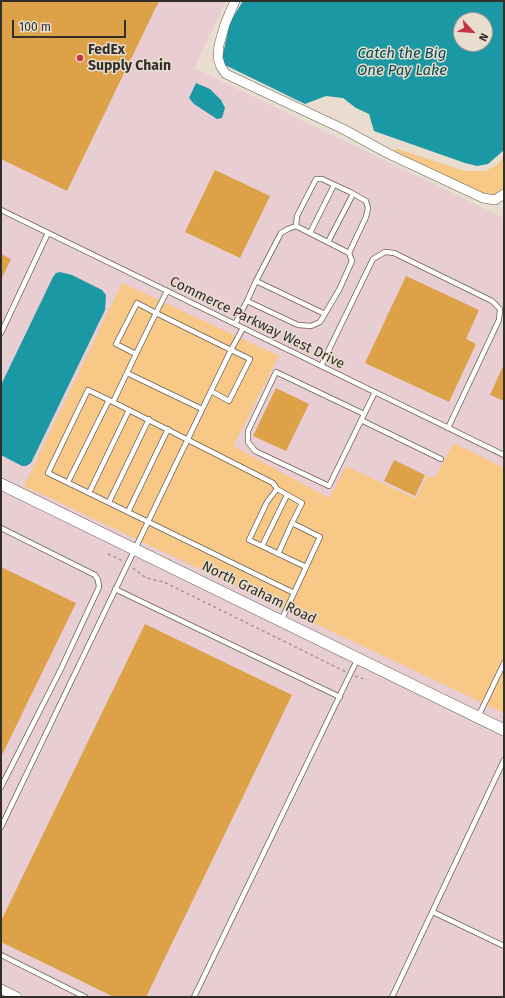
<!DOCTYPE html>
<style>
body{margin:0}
#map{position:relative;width:505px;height:998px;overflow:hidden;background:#e8ddce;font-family:"Fira Sans",sans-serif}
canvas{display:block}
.frame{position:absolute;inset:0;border:2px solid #322e28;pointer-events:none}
.north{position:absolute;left:453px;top:12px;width:40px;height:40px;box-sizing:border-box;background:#e8ddce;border:1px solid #9f978c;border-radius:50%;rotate:116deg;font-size:11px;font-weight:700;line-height:16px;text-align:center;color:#322e28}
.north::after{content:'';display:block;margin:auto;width:14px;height:18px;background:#c63642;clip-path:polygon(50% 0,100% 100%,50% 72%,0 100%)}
.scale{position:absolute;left:12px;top:20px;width:114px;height:18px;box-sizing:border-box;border:2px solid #322e28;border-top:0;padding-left:5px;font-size:12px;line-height:14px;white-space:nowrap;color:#322e28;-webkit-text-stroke:3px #e8ddce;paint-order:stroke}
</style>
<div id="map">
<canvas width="505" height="998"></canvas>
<div class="frame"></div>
<div class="north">N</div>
<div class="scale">100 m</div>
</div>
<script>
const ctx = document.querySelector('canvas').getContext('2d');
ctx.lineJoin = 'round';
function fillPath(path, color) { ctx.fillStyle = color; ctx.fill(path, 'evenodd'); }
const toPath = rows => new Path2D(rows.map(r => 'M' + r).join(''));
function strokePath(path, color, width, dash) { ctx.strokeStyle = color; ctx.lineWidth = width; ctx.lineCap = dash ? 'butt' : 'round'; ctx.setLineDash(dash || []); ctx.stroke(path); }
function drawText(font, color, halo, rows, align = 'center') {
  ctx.font = font + ' "Fira Sans",sans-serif'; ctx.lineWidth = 3; ctx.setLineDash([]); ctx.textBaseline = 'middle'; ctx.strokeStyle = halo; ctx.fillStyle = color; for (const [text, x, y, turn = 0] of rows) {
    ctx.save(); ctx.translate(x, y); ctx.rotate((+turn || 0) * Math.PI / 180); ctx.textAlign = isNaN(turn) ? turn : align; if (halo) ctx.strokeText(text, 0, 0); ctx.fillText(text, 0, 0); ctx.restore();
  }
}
fillPath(toPath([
 [1,1,226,1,194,68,504,218,504,997,1,997]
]), '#e8cdd2');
fillPath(toPath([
 [398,149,465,171,485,171,497,165,504,156,504,187,494,196,488,196,401,155,394,150],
 [122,283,279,356,233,446,329,498,346,466,416,499,427,476,434,478,454,443,504,468,504,713,24,486]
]), '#f8c887');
fillPath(toPath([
 [243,1,504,1,504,150,488,164,477,166,465,163,374,131,369,114,356,108,343,98,326,96,305,104,225,65,222,59,230,22],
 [461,20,485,20,485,44,461,44],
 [196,83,210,89,221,100,225,108,222,118,217,119,194,104,189,98],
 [60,272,72,275,102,290,106,295,105,310,31,463,26,466,22,466,1,455,1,385,53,277,56,273]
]), '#1a98a4');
fillPath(toPath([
 [1,1,159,1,67,191,1,159],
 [215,170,270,196,240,258,185,232],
 [1,254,11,259,1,280],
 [406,276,479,310,466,339,476,344,449,402,365,363],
 [504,364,504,401,490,395],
 [276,388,309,404,286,451,253,436],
 [394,460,425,475,415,496,384,481],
 [1,567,76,603,1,757],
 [145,624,292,695,146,997,114,997,1,942,1,921]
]), '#dda148');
const service = toPath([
 [1,210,504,455],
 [296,226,297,216,316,179,322,179,350,192,366,201,368,208,366,217,349,253],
 [310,233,334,185],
 [328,242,353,194],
 [256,281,325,314],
 [167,291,156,313,231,350,243,328],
 [137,303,156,313,136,354,116,344,137,303],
 [235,324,247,301,256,281,281,233,288,229,296,226,349,253,352,261,339,290,320,322,311,326,298,325,247,301],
 [1,333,48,233],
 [231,350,250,359,229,401,211,391,231,350],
 [136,354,113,402,273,483,277,489,302,503,292,523,320,537,281,621],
 [321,366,373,259,385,252,394,253,492,301,500,309,499,320,448,428],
 [127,373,202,409],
 [113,402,88,390,48,473,294,593],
 [364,414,276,372,248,431,248,442,255,451,329,486,375,392],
 [361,420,441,459],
 [68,482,109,400],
 [89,493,129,410],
 [287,495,262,546,306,567],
 [109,502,149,419],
 [128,512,168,429],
 [1,528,95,575,98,580,99,587,61,669,1,787],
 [262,546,249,540,267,502,277,489],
 [278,554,292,523],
 [115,589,340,697],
 [478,717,504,663],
 [1,827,211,391],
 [433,912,504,946],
 [1,955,85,997],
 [194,997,358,658],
 [392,997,504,760]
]);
const minor = toPath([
 [235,1,225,24,219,45,218,58,221,67,226,74,343,129,389,154,483,198,495,200,504,194],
 [1,989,17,997]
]);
const tertiary = toPath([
 [1,484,504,730]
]);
strokePath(service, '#696053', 6);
strokePath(minor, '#696053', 10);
strokePath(tertiary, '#696053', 12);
strokePath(toPath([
 [108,554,123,561],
 [133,568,146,578,164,582,346,672],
 [355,676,367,680]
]), '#a1998d', 1.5, [3, 3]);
strokePath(service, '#fff', 4.5);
strokePath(minor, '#fff', 9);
strokePath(tertiary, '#fff', 11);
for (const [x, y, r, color] of [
 [80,58,4,"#c63642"]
]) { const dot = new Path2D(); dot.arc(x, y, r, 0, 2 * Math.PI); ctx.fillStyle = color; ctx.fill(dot); strokePath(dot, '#e8ddce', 1.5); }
drawText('bold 14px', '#322e28', '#e8ddce', [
 ["FedEx",88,50],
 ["Supply Chain",88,66]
], 'left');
drawText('14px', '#322e28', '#e8ddce', [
 ["Commerce Parkway West Drive",257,323,26],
 ["North Graham Road",259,593,26]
]);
drawText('italic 15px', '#044a51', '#e8ddce', [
 ["Catch the Big",402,54],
 ["One Pay Lake",402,71]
]);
</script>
